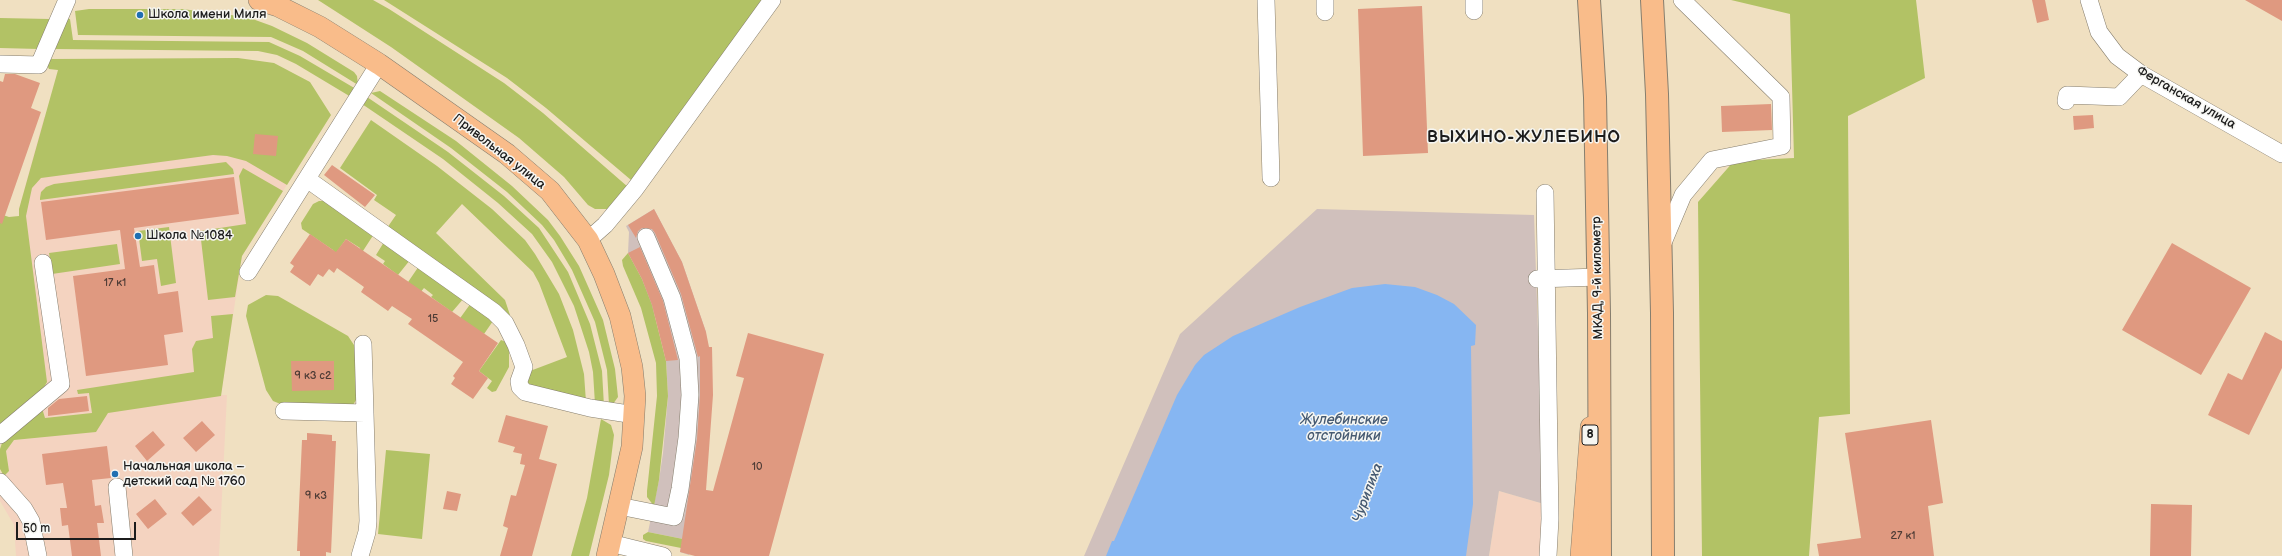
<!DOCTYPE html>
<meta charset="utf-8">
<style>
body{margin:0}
#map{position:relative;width:2282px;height:556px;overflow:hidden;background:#f0e0c1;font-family:"Balsamiq Sans",sans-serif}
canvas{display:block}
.scale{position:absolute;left:16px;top:522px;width:120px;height:18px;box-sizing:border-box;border:2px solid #1c1c1c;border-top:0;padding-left:5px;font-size:12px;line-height:14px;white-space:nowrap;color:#1c1c1c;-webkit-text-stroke:3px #f6f6f2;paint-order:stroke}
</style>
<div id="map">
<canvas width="2282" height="556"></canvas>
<div class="scale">50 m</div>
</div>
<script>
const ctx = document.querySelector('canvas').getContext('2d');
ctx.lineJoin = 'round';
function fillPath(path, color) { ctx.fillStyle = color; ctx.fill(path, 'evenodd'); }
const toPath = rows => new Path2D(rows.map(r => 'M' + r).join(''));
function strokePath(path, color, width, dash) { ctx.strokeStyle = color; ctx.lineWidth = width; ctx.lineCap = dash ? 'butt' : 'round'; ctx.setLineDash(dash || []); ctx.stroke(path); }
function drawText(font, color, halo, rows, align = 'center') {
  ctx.font = font + ' "Balsamiq Sans",sans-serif'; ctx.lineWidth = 3; ctx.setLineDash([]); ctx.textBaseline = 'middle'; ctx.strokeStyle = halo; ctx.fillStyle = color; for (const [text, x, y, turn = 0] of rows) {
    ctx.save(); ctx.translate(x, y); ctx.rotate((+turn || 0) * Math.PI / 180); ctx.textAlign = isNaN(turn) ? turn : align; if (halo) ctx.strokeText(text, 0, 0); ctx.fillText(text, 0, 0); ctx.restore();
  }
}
fillPath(toPath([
 [331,115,242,256,221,395,227,395,219,556,16,556,14,525,0,501,0,480,9,471,6,451,14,440,42,437,19,209,44,117],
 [1499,491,1544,504,1559,506,1555,556,1489,556]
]), '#f4d3c0');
fillPath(toPath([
 [654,209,682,262,706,332,693,539,689,555,680,552,683,539,648,532,659,480,663,453,668,396,666,361,661,333,642,279,628,253,629,232,626,226],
 [1317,209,1534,215,1544,504,1499,491,1489,556,1084,556,1180,334]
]), '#d0c0bc');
fillPath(toPath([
 [318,0,373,0,389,9,504,83,543,113,628,187,608,209,595,209,588,205,564,177,519,138,391,47],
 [384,0,762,0,631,180,546,108,507,78],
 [1731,0,1916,0,1925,78,1848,116,1850,414,1819,417,1809,556,1702,556,1698,202,1734,161,1794,158,1790,14],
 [89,9,182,9,247,17,272,26,307,43,354,72,357,76,358,85,303,51,271,37,78,35,75,11],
 [0,18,50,19,39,49,0,48],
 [65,18,70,19,73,40,269,42,300,56,356,89,351,97,296,64,277,55,258,51,53,49],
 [238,58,274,63,310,82,331,115,287,185,246,161,227,156,213,155,41,178,32,188,26,216,47,382,42,391,2,424,0,423,0,214,9,217,19,216,19,209,58,70,49,69,47,65,50,59],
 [380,91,456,141,512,186,548,220,560,236,579,266,603,320,615,369,618,397,613,404,609,405,607,370,595,322,572,270,554,240,542,225,507,192,451,148,371,93],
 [367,97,448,152,504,196,539,228,568,272,590,324,602,371,604,406,595,404,593,372,589,352,574,306,552,262,532,234,498,203,443,159,362,104],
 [371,120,437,166,492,209,525,240,535,254,559,294,573,330,584,374,586,402,534,389,526,381,530,371,567,357,539,283,533,272,462,204,436,233,505,300,510,315,507,316,387,228,396,215,374,200,377,195,340,168],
 [226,162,233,169,234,174,40,200,40,198,41,192,46,187,54,184],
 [243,168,283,191,242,256,235,297,208,300,200,231,246,224,239,176],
 [319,201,326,201,374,234,361,254,360,248,346,239,334,256,333,250,302,229,301,223,313,204],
 [169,227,176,283,161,286,157,259,142,261,138,231],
 [384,242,410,260,398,275,383,264,385,261,376,255],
 [117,244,120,264,52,274,49,253],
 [628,253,642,279,652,305,666,361,668,396,659,480,654,506,647,497,647,491,657,396,656,363,641,308,623,266,622,260],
 [419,266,464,298,452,312,431,297,433,295,424,288,419,294,406,285],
 [266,295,278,296,348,336,356,348,356,400,353,405,283,405,273,401,266,390,246,316,248,305],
 [471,303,493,321,484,334,458,321],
 [233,314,221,396,108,413,96,432,14,440,6,451,9,471,4,476,0,469,0,449,3,440,42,408,45,418,92,413,89,393,78,394,77,390,194,372,192,349,196,341,213,338,211,316],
 [501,340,506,342,509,348,509,367,496,391,492,392,487,388,492,381,479,371],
 [601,419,611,425,614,435,609,475,589,556,571,556,587,498],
 [386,450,430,454,422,539,378,534],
 [648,532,683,539,681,548,646,541,643,539,643,535]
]), '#b2c265');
fillPath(toPath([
 [1385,284,1415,287,1437,295,1454,304,1476,325,1475,345,1471,346,1473,504,1466,556,1106,556,1112,541,1114,541,1177,395,1195,365,1204,355,1233,336,1300,307,1352,288]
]), '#86b6f2');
fillPath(toPath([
 [2032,0,2045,0,2049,20,2037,23],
 [2245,0,2282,0,2282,21],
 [1422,6,1428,153,1363,156,1358,9],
 [5,74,15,74,40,83,31,108,41,112,2,224,0,223,0,81,3,82],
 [1771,104,1772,130,1722,132,1721,106],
 [2093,115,2094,128,2074,130,2073,116],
 [255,134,278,136,276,156,253,154],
 [332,165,375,195,365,207,324,175],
 [234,177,239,214,134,228,140,267,154,265,158,294,178,291,183,332,164,335,168,365,86,376,73,276,125,269,120,230,46,240,41,202],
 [654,209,682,262,706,332,709,347,712,347,713,395,706,490,713,491,744,378,736,376,748,333,824,354,769,556,695,556,680,552,697,439,700,395,700,356,698,357,681,294,655,233,652,229,642,228,638,231,636,238,628,225],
 [310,234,336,252,346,239,498,343,479,371,488,378,473,399,451,384,455,378,453,376,463,362,408,324,412,319,392,306,388,311,361,292,364,287,337,268,334,273,329,269,323,277,318,274,310,286,290,272,294,266,290,263],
 [2172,243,2251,288,2201,375,2122,330],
 [640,247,663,301,678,360,666,361,652,305,642,279,628,253],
 [2265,332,2282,341,2282,368,2249,435,2208,415,2228,373,2242,380],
 [291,361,334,361,334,390,292,391],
 [87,396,89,411,48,416,48,408,59,399],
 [506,415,548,426,539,459,557,464,532,556,500,556,508,528,503,526,511,495,516,496,525,465,520,464,522,454,513,452,515,447,498,442],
 [1931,420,1943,503,1928,506,1934,556,1819,556,1817,544,1861,538,1845,433],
 [202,421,215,435,196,452,183,438],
 [153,431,165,445,147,461,135,446],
 [307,433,332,435,332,441,336,441,331,553,326,552,326,556,300,556,300,551,297,551,302,440,307,440],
 [107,446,111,478,92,480,95,506,101,505,104,523,97,523,101,556,72,556,68,525,62,526,60,508,67,508,63,483,46,485,42,454],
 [447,491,461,494,457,511,443,509],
 [199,496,212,510,193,526,181,513],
 [155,499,167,514,148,529,136,514],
 [2151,504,2192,505,2191,556,2150,556]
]), '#df9980');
const minor = toPath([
 [1266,0,1271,178],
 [1325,0,1325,12],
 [1474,0,1474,11],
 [2089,0,2099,32,2117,56,2141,74,2282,154],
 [0,64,39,65,67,0],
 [2066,101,2067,95,2119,97,2141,74],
 [307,179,494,312,505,323,516,345,524,367,519,381,520,387,525,392,590,408,635,415],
 [1545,193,1550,519,1548,556],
 [588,240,605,225,635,189,772,0],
 [1662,245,1683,195,1712,160,1782,146,1781,97,1682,0],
 [248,272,379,64],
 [1537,279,1599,277],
 [363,344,365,413],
 [284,411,365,413,368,521,367,532,360,556],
 [0,435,61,384,43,263],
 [0,482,24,509,31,521,38,556],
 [117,487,124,556],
 [619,506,674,517,680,489,687,438,690,395,688,358,672,298,646,237],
 [610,543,663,556]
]);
const major = toPath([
 [259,0,278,6,320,27,379,64,507,154,550,191,588,240,604,274,620,316,632,367,635,396,632,447,607,556],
 [1581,556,1591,427]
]);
const highway = toPath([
 [1589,0,1595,97,1599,314,1600,556],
 [1652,0,1657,94,1662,313,1663,556]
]);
strokePath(minor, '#867e6e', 18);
strokePath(major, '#867e6e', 22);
strokePath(highway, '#867e6e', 24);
strokePath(minor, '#fff', 17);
strokePath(major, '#f9bc8a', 21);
strokePath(highway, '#f9bc8a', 22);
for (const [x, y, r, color] of [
 [140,15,4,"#1f6fb2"],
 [138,236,4,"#1f6fb2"],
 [115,474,4,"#1f6fb2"]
]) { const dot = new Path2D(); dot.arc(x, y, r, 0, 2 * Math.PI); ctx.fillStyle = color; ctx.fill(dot); strokePath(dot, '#f6f6f2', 1.5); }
drawText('11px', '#4d3b35', null, [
 ["17 к1",115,283],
 ["15",433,319],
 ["9 к3 с2",313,376],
 ["10",757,467],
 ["9 к3",316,496],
 ["27 к1",1903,536]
]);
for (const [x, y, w] of [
 [1590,435,16]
]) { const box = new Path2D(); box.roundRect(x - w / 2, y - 10, w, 20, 3); ctx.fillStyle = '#f6f6f2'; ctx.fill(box); strokePath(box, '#1c1c1c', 1); }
drawText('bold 12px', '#1c1c1c', null, [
 ["8",1590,435]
]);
drawText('13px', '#1c1c1c', '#f6f6f2', [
 ["Школа имени Миля",148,15],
 ["Школа №1084",146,236],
 ["Начальная школа –",123,467],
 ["детский сад № 1760",123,482]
], 'left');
drawText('13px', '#1c1c1c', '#f6f6f2', [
 ["Ферганская улица",2186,98,30],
 ["Привольная улица",499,152,38],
 ["МКАД, 9-й километр",1598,278,-91]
]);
drawText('italic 14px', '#465a72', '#f6f6f2', [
 ["Жулебинские",1344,420],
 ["отстойники",1344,436],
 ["Чурилиха",1368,493,-69]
]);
ctx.letterSpacing = '1px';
drawText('bold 17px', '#1c1c1c', '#f6f6f2', [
 ["ВЫХИНО-ЖУЛЕБИНО",1524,138]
]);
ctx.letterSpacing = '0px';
</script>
